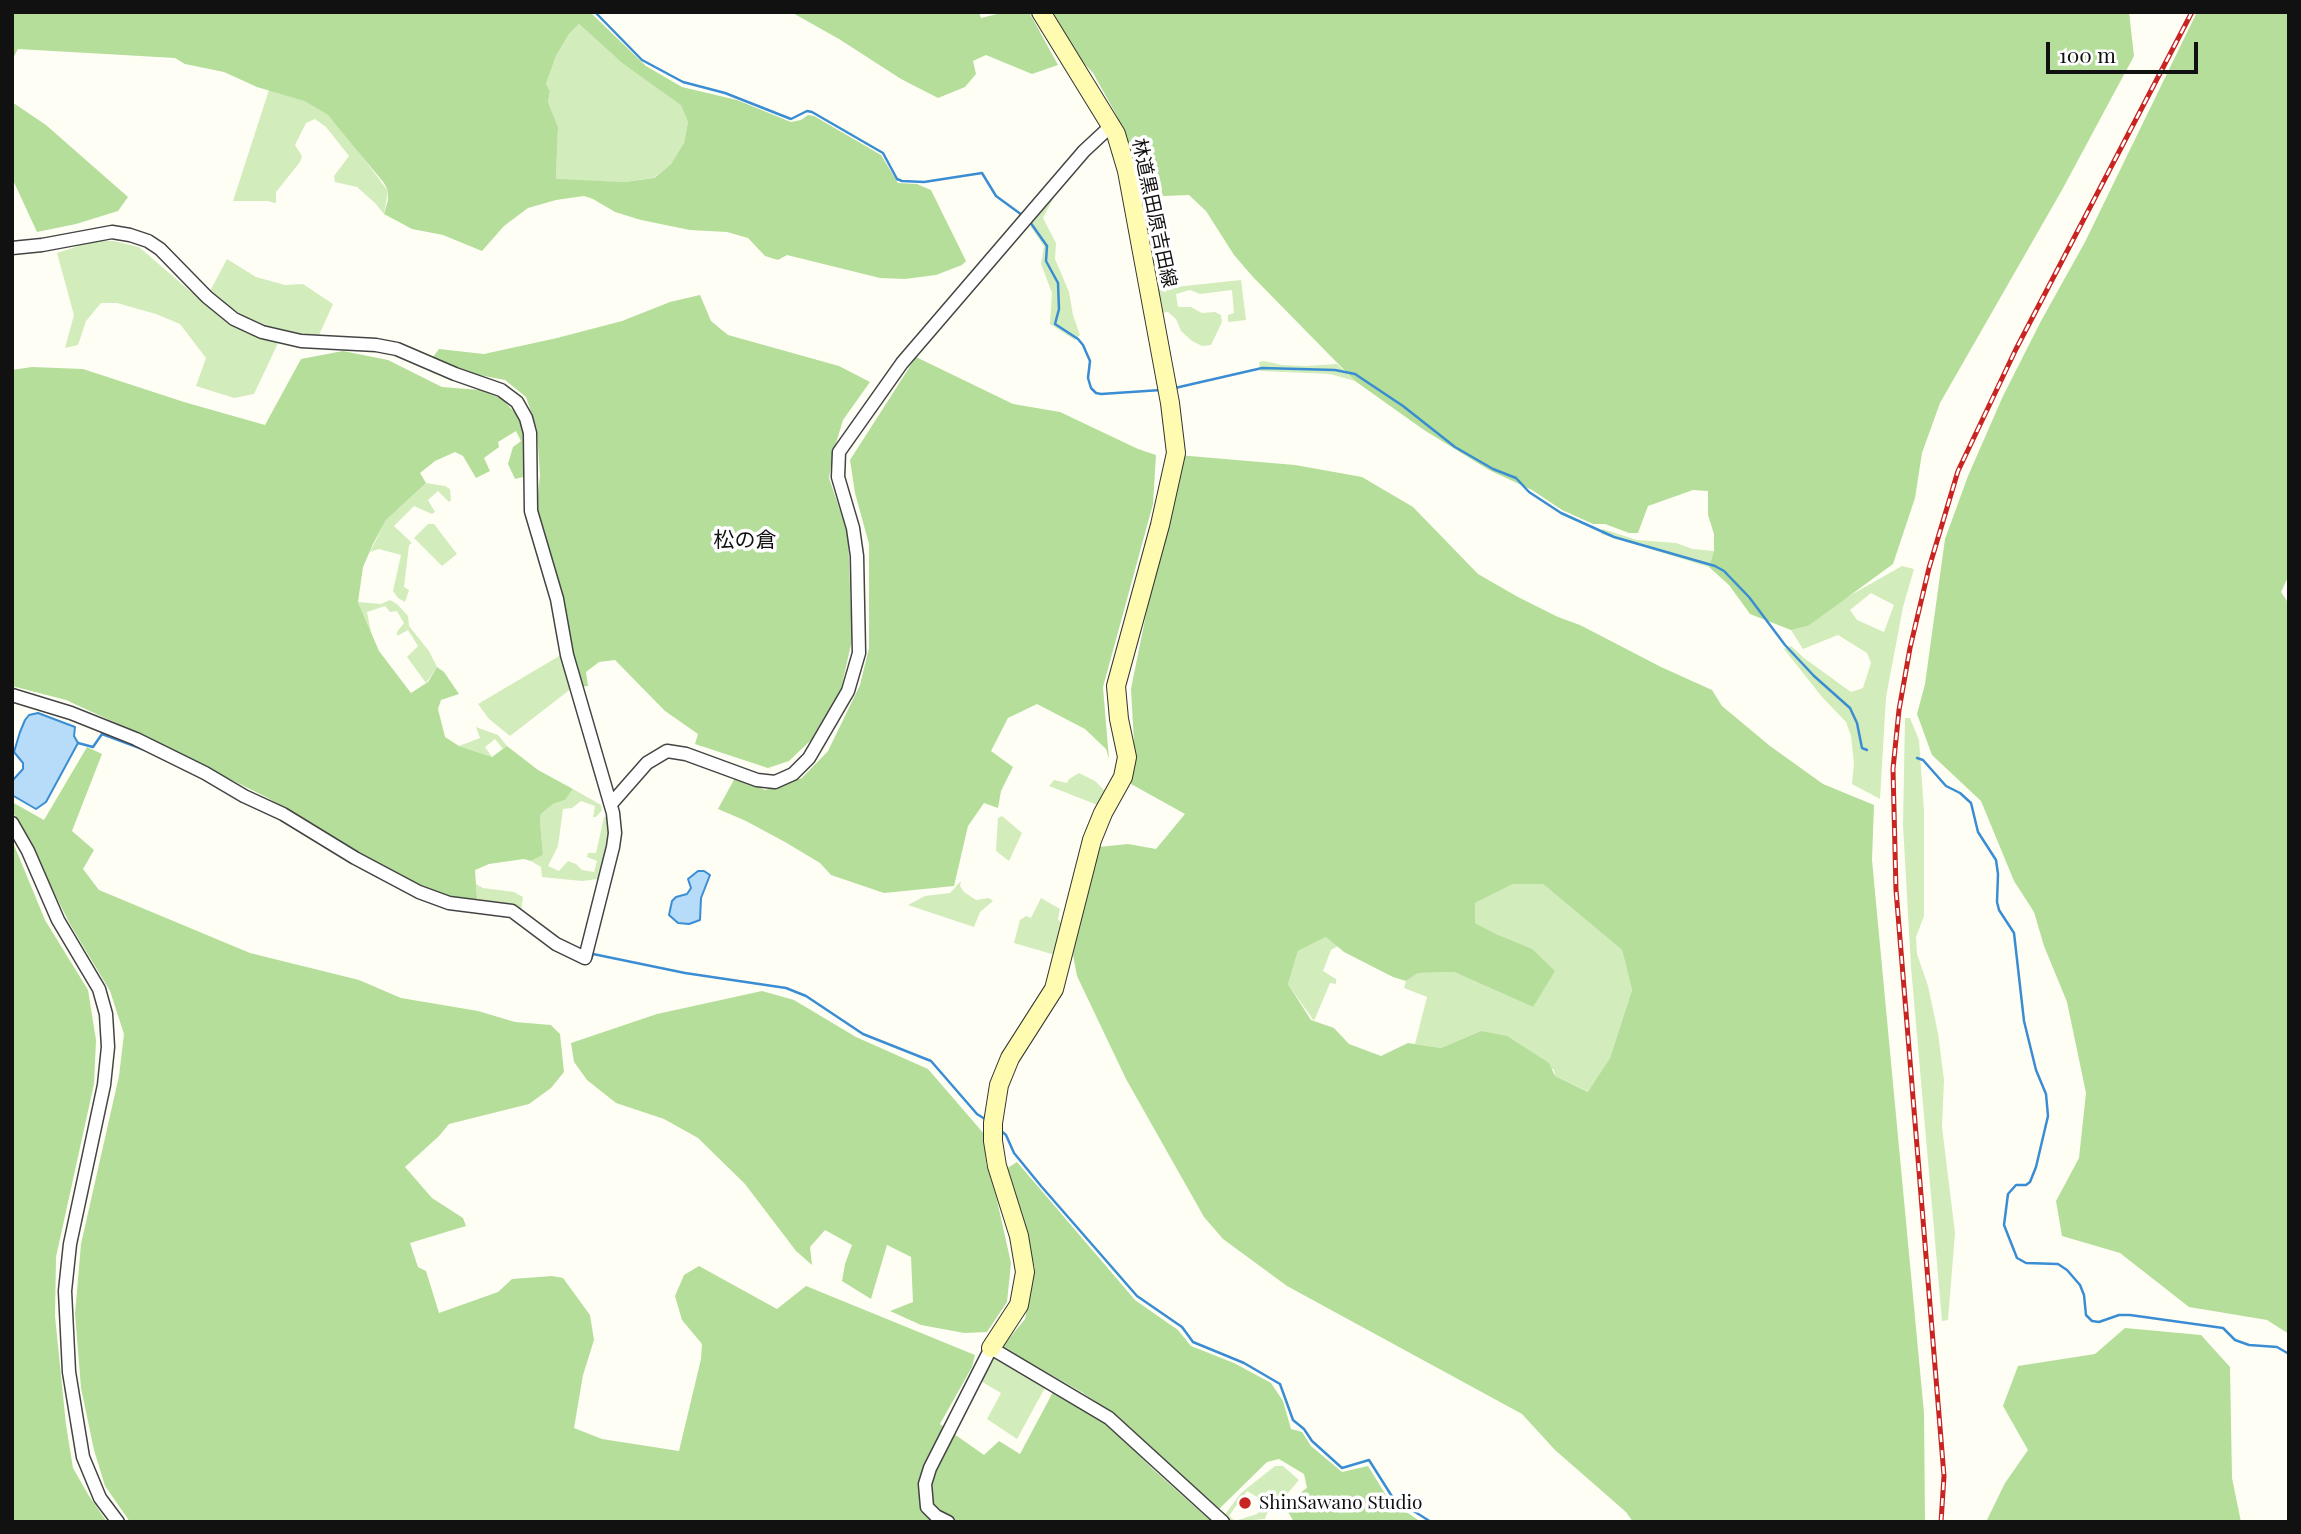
<!DOCTYPE html>
<meta charset="utf-8">
<style>
body{margin:0}
#map{position:relative;width:2301px;height:1534px;overflow:hidden;background:#fffef5;font-family:"Playfair Display",serif}
canvas{display:block}
.frame{position:absolute;inset:0;border:14px solid #111;pointer-events:none}
.scale{position:absolute;left:2046px;top:42px;width:152px;height:32px;box-sizing:border-box;border:4px solid #111;border-top:0;padding-left:9px;font-size:21px;line-height:24px;white-space:nowrap;color:#111;-webkit-text-stroke:5px #fff;paint-order:stroke}
</style>
<div id="map">
<canvas width="2301" height="1534"></canvas>
<div class="frame"></div>
<div class="scale">100 m</div>
</div>
<script>
const ctx = document.querySelector('canvas').getContext('2d');
ctx.lineJoin = 'round';
function fillPath(path, color) { ctx.fillStyle = color; ctx.fill(path, 'evenodd'); }
const toPath = rows => new Path2D(rows.map(r => 'M' + r).join(''));
function strokePath(path, color, width, dash) { ctx.strokeStyle = color; ctx.lineWidth = width; ctx.lineCap = dash ? 'butt' : 'round'; ctx.setLineDash(dash || []); ctx.stroke(path); }
function drawText(font, color, halo, rows, align = 'center') {
  ctx.font = font + ' "Playfair Display","Noto Sans JP",serif'; ctx.lineWidth = 7; ctx.setLineDash([]); ctx.textBaseline = 'middle'; ctx.strokeStyle = halo; ctx.fillStyle = color; for (const [text, x, y, turn = 0] of rows) {
    ctx.save(); ctx.translate(x, y); ctx.rotate((+turn || 0) * Math.PI / 180); ctx.textAlign = isNaN(turn) ? turn : align; if (halo) ctx.strokeText(text, 0, 0); ctx.fillText(text, 0, 0); ctx.restore();
  }
}
fillPath(toPath([
 [579,24,622,63,681,104,688,122,684,143,671,164,653,178,625,182,556,180,558,127,548,102,550,91,546,84,556,56,569,34],
 [269,90,304,101,328,115,344,132,388,191,384,214,375,203,357,187,335,182,334,176,349,156,326,127,315,119,306,123,295,145,302,156,300,162,276,192,276,203,267,201,233,201],
 [1058,189,1043,218,1056,243,1055,259,1069,292,1073,315,1080,335,1075,340,1050,324,1052,293,1041,264,1044,246,1031,227,1031,219],
 [94,241,114,241,139,247,226,322,268,340,279,341,254,394,234,398,196,386,206,358,180,324,156,314,117,303,101,303,86,321,78,345,65,348,74,315,57,253],
 [227,259,256,277,285,285,303,284,333,304,319,335,285,334,242,315,209,293],
 [1241,280,1246,320,1228,322,1228,315,1234,313,1232,290,1200,294,1190,290,1176,294,1178,307,1191,307,1202,313,1215,312,1221,315,1222,322,1211,345,1202,346,1192,341,1181,331,1176,319,1168,312,1159,313,1156,289],
 [1264,361,1282,365,1306,366,1337,364,1355,381,1330,374,1260,371,1259,362],
 [426,483,445,486,450,489,451,500,449,502,438,491,428,500,435,512,432,514,414,506,394,526,412,543,409,545,404,587,409,590,405,602,398,598,393,591,401,555,379,549,370,552,386,520],
 [428,524,434,524,457,554,442,566,414,538],
 [1603,529,1637,540,1676,543,1693,549,1714,551,1709,567,1601,534],
 [1902,566,1914,569,1903,607,1886,697,1880,799,1852,784,1854,763,1851,736,1846,722,1822,697,1784,649,1791,646,1804,658,1851,692,1863,688,1871,663,1867,653,1838,635,1803,649,1791,630,1808,626,1842,600],
 [1871,593,1894,605,1884,632,1857,620,1850,610],
 [390,600,397,604,408,616,409,626,429,651,437,667,426,683,407,657,418,646,408,630,397,636,397,632,404,623,397,611,390,612,385,606,367,612,371,632,358,602,381,604],
 [561,655,572,688,510,736,489,719,478,704],
 [1905,718,1910,718,1919,740,1924,811,1924,916,1916,937,1917,954,1928,986,1938,1033,1944,1080,1942,1127,1955,1233,1948,1320,1942,1321,1911,967,1903,825],
 [476,727,498,735,507,746,503,749,495,739,485,747,492,757,459,746,480,738],
 [1079,773,1095,781,1107,793,1100,806,1049,786,1054,780,1067,783,1069,779],
 [573,789,601,805,602,810,596,817,593,817,595,806,581,801,572,808,563,809,558,846,548,866,559,871,568,861,576,864,582,870,594,872,597,861,587,857,588,853,596,853,604,817,608,816,609,835,603,874,598,879,582,881,542,877,541,867,531,861,543,855,540,821,541,814,553,804,565,800],
 [1002,816,1022,833,1009,861,996,851,998,818],
 [961,881,960,886,964,892,976,900,989,898,993,901,980,912,974,927,908,905,925,896,950,893],
 [476,884,483,888,514,892,523,897,521,911,472,902,477,899],
 [1513,884,1543,884,1622,950,1632,990,1610,1058,1589,1092,1555,1076,1554,1070,1481,1031,1441,1048,1415,1044,1427,997,1404,988,1406,981,1418,973,1454,972,1533,1007,1498,935,1475,923,1475,903],
 [1041,898,1060,909,1058,919,1064,927,1055,955,1014,943,1020,920,1026,916,1031,918],
 [1326,937,1338,946,1331,950,1323,971,1336,979,1336,984,1330,983,1314,1021,1288,984,1298,951],
 [1000,1355,1047,1384,1017,1439,987,1419,1001,1393,979,1380,993,1358],
 [1275,1466,1283,1466,1299,1480,1288,1493,1271,1503,1265,1519,1228,1522,1223,1517,1241,1493],
 [1247,1491,1257,1497,1264,1506,1257,1514,1235,1521,1229,1516]
]), '#d2ecbc');
fillPath(toPath([
 [12,12,590,12,646,66,682,87,737,100,791,122,801,120,808,115,814,116,881,155,898,183,917,184,931,190,966,261,962,265,936,275,905,279,880,278,787,255,778,260,765,256,748,238,727,232,690,230,641,220,615,212,593,199,584,196,556,200,528,208,504,226,482,251,443,235,412,229,384,214,388,200,388,191,384,183,328,115,304,101,257,87,224,72,185,64,175,58,18,49,12,60],
 [579,24,622,63,681,105,688,122,684,143,671,164,654,178,625,182,556,179,558,127,548,102,550,91,546,84,556,56,569,34],
 [791,12,979,12,981,18,1005,12,1029,12,1058,65,1032,74,986,55,973,61,976,74,965,87,938,98,901,79,839,39],
 [1048,12,2129,12,2134,56,2062,190,1940,403,1922,453,1915,498,1893,564,1808,626,1791,630,1750,614,1729,585,1709,567,1714,551,1714,534,1708,515,1708,491,1693,490,1648,506,1638,533,1629,533,1605,524,1593,524,1562,510,1532,490,1489,470,1424,430,1355,381,1253,277,1234,255,1206,211,1189,195,1140,197,1117,116,1093,73,1064,42],
 [2197,12,2289,12,2289,575,2281,592,2289,604,2289,1334,2267,1320,2189,1307,2120,1253,2062,1236,2056,1201,2079,1158,2086,1093,2067,1002,2044,946,2034,912,2014,881,1981,801,1932,755,1917,714,1925,684,1945,539,1968,476,2003,396,2041,321,2085,242],
 [12,102,46,125,128,197,118,211,76,224,37,232,12,178],
 [700,295,711,321,728,335,839,366,870,382,843,420,833,453,829,478,848,534,852,640,841,689,811,740,789,761,768,768,695,744,698,734,665,711,615,660,599,662,586,672,588,686,579,687,536,509,540,476,537,429,526,397,505,380,464,372,433,357,439,349,484,354,557,338,622,321,670,302],
 [343,351,388,360,442,387,480,390,502,399,519,417,526,436,528,453,523,477,515,479,508,464,513,447,521,441,516,431,498,442,499,447,484,458,490,471,476,478,463,456,455,452,435,461,420,473,426,483,386,520,373,544,363,567,358,602,379,651,411,693,428,682,437,667,444,672,459,694,441,700,438,709,445,737,459,746,492,757,507,746,538,770,573,789,565,800,553,804,541,814,540,821,543,855,531,861,524,859,489,864,475,870,477,899,472,902,453,900,404,881,268,798,133,731,66,700,12,686,12,370,32,367,83,369,184,402,265,425,301,359],
 [916,357,1013,404,1060,412,1138,449,1156,455,1153,504,1103,687,1109,759,1106,749,1085,729,1037,704,1008,718,991,751,1013,767,1001,791,998,808,984,803,968,826,954,886,884,893,831,875,820,863,785,842,746,821,718,809,736,776,765,790,802,778,828,751,860,685,869,648,869,544,855,493,850,460],
 [1178,455,1295,465,1362,477,1413,507,1478,574,1518,597,1558,617,1580,625,1661,667,1712,690,1722,706,1770,746,1823,784,1874,805,1872,860,1924,1413,1925,1522,1633,1522,1626,1512,1555,1450,1522,1414,1287,1286,1223,1239,1204,1217,1126,1079,1077,976,1073,955,1085,895,1099,847,1128,844,1156,849,1185,814,1131,784,1134,742,1131,689],
 [1513,884,1543,884,1622,950,1632,990,1610,1058,1588,1092,1555,1076,1549,1063,1507,1036,1481,1031,1441,1048,1408,1043,1381,1056,1349,1044,1334,1028,1311,1020,1288,984,1298,951,1326,937,1344,952,1393,977,1406,981,1418,973,1454,972,1533,1007,1555,971,1532,949,1498,935,1475,923,1475,903],
 [87,747,102,754,72,831,94,850,83,869,99,890,250,953,359,980,401,998,478,1011,515,1022,551,1025,560,1034,564,1072,551,1088,529,1104,449,1124,439,1136,405,1167,432,1198,463,1218,466,1226,410,1243,418,1267,426,1271,439,1313,498,1292,512,1279,552,1276,563,1278,590,1315,594,1340,583,1375,574,1428,602,1439,679,1451,701,1359,702,1344,682,1320,675,1296,684,1275,699,1266,777,1309,806,1286,975,1355,972,1367,940,1424,984,1455,999,1441,1020,1454,1053,1392,1106,1423,1155,1471,1212,1522,130,1522,105,1486,94,1450,81,1388,75,1314,81,1244,119,1076,124,1034,110,991,71,926,12,810,12,802,44,820],
 [12,840,45,920,88,990,96,1040,94,1084,56,1257,55,1316,66,1425,73,1468,89,1496,107,1522,12,1522],
 [762,991,794,1000,856,1037,928,1069,985,1135,986,1163,996,1196,1011,1263,1007,1302,987,1332,964,1333,921,1325,890,1311,913,1302,911,1257,887,1245,871,1299,842,1281,845,1264,852,1245,825,1230,810,1247,812,1265,796,1251,745,1184,698,1138,664,1119,616,1103,587,1080,574,1062,571,1043,657,1014],
 [1017,1162,1135,1300,1178,1330,1191,1346,1234,1363,1271,1383,1283,1401,1291,1429,1302,1432,1311,1446,1342,1472,1368,1466,1389,1500,1421,1522,1294,1522,1285,1507,1293,1498,1307,1488,1304,1474,1279,1459,1267,1462,1219,1509,1163,1463,1114,1414,1083,1393,1002,1347,1025,1319,1035,1268,1006,1169],
 [2125,1328,2201,1335,2230,1367,2232,1478,2241,1522,1986,1522,2005,1483,2028,1450,2003,1406,2018,1366,2095,1354]
]), '#b5de9a');
const water = toPath([
 [38,713,75,727,74,736,78,743,46,802,36,809,12,795,12,781,23,769,23,763,14,752,20,732,25,720,29,715,38,713],
 [698,871,704,871,710,875,701,898,700,920,689,924,678,923,669,915,672,901,676,897,687,894,691,888,688,879,698,871]
]);
fillPath(water, '#b7dcf9');
strokePath(water, '#3b8dd3', 2);
strokePath(toPath([
 [595,12,642,60,683,82,725,93,791,119,807,111,812,112,883,153,897,179,902,181,924,182,982,173,996,196,1022,215],
 [1030,222,1047,246,1046,261,1058,283,1059,309,1055,324,1078,339,1083,345,1090,361,1088,378,1091,388,1096,393,1101,394,1161,390],
 [1175,388,1262,368,1335,370,1355,374,1403,406,1455,447,1493,469,1516,478,1529,492,1561,513,1614,537,1715,566,1724,571,1749,597,1785,645,1814,676,1850,708,1857,723,1862,748,1867,750],
 [78,743,93,747,102,734,145,750],
 [1917,758,1923,760,1946,786,1960,793,1971,803,1978,832,1996,860,1998,874,1997,902,1999,910,2014,933,2024,1021,2036,1070,2046,1094,2048,1116,2036,1167,2030,1182,2026,1185,2016,1185,2008,1194,2004,1225,2017,1258,2026,1263,2058,1264,2067,1270,2080,1285,2084,1295,2086,1315,2092,1321,2099,1322,2119,1315,2130,1315,2223,1328,2235,1340,2249,1345,2277,1347,2289,1354],
 [344,858,378,877],
 [591,959,593,954,685,973,786,988,806,996,863,1034,931,1061,977,1114,988,1121],
 [999,1129,1006,1135,1014,1153,1041,1186,1137,1296,1182,1327,1193,1342,1244,1363,1280,1384,1293,1420,1304,1429,1312,1441,1342,1468,1369,1460,1393,1498,1431,1522]
]), '#3b8dd3', 2.5);
const street = toPath([
 [12,248,42,245,112,232,130,235,148,241,160,249,207,297,234,319,262,332,301,341,376,345,397,349,455,374,501,390,517,402,526,418,530,433,531,511,557,599,567,655,613,813,615,833,613,847,585,958,556,944,512,911,449,903,419,892,355,858,283,814,244,796,205,773,136,739,71,713,12,695],
 [611,804,647,763,667,751,686,754,757,780,775,782,793,774,809,758,848,691,859,653,857,556,853,528,838,477,839,452,902,363,1084,151,1112,125],
 [12,823,28,851,58,920,99,989,106,1014,108,1047,104,1085,70,1244,65,1291,69,1372,83,1457,100,1498,118,1522],
 [948,1522,936,1516,927,1507,925,1484,930,1468,991,1348,1109,1418,1223,1522]
]);
const secondary = toPath([
 [991,1348,1019,1305,1025,1272,1019,1236,997,1166,993,1141,993,1123,999,1085,1010,1058,1054,989,1092,840,1103,813,1123,777,1127,757,1119,719,1116,686,1160,525,1176,453,1170,403,1127,171,1116,134,1041,12]
]);
strokePath(street, '#444', 15);
strokePath(secondary, '#333', 20);
strokePath(street, '#fff', 12);
strokePath(secondary, '#fffbb0', 18);
const rail = toPath([
 [1941,1522,1944,1476,1896,890,1893,769,1899,710,1910,648,1929,568,1958,471,2016,349,2192,12]
]);
strokePath(rail, '#c82422', 5);
strokePath(rail, '#fff', 2.5, [8]);
for (const [x, y, r, color] of [
 [1245,1503,7,"#c82422"]
]) { const dot = new Path2D(); dot.arc(x, y, r, 0, 2 * Math.PI); ctx.fillStyle = color; ctx.fill(dot); strokePath(dot, '#fff', 2.5); }
drawText('19px', '#111', '#fff', [
 ["林道黒田原吉田線",1154,213,78]
]);
drawText('19px', '#111', '#fff', [
 ["ShinSawano Studio",1259,1503]
], 'left');
drawText('21px', '#111', '#fff', [
 ["松の倉",745,540]
]);
</script>
